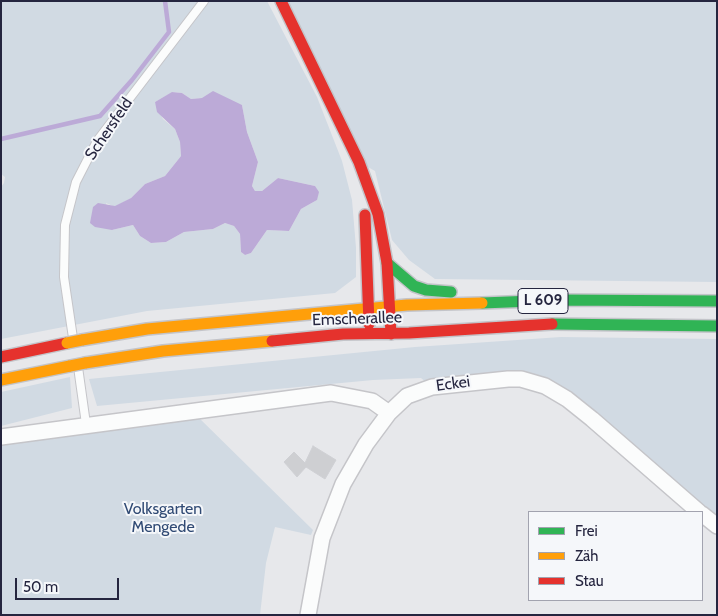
<!DOCTYPE html>
<html>
<head>
<meta charset="utf-8">
<style>
	body { margin:0 }
	#map { position:relative; width:718px; height:616px; overflow:hidden; background:#e7e8eb; font-family:Cabin,sans-serif }
	canvas { display:block }
	.frame { position:absolute; inset:0; border:2px solid #25253f; pointer-events:none }
	.legend { position:absolute; left:528px; top:511px; width:175px; height:90px; box-sizing:border-box; background:#f5f7fa; border:1px solid #a2a3af; margin:0; padding:6px 9px; list-style:none; font-size:15px; color:#25253f }
	.legend li { display:flex; align-items:center; gap:10px; height:25px }
	.legend b { width:25px; border:1px solid #a2a3af }
	.scale { position:absolute; left:15px; top:578px; width:104px; height:22px; box-sizing:border-box; border:2px solid #25253f; border-top:0; padding-left:6px; font-size:15px; line-height:18px; white-space:nowrap; color:#25253f; -webkit-text-stroke:4px #f5f7fa; paint-order:stroke }
</style>
</head>
<body>
<div id="map">
<canvas width="718" height="616"></canvas>
<div class="frame"></div>
<ul class="legend">
<li><b style="height:6px;background:#30b455"></b>Frei</li>
<li><b style="height:6px;background:#ff9f0a"></b>Zäh</li>
<li><b style="height:6px;background:#e5322d"></b>Stau</li>
</ul>
<div class="scale">50 m</div>
</div>
<script>
const context = document.querySelector('canvas').getContext('2d');
context.lineJoin = 'round';
function paint(path, color) { context.fillStyle = color; context.fill(path, 'evenodd'); }
const toPath = rows => new Path2D(rows.map(r => 'M' + r).join(''));
function trace(path, color, width, dash) { context.strokeStyle = color; context.lineWidth = width; context.lineCap = dash ? 'butt' : 'round'; context.setLineDash(dash || []); context.stroke(path); }
function drawText(font, color, halo, rows, align = 'center') {
  context.font = font + ' Cabin,sans-serif'; context.lineWidth = 4; context.setLineDash([]); context.textBaseline = 'middle'; context.strokeStyle = halo; context.fillStyle = color; for (const [text, x, y, turn = 0] of rows) {
    context.save(); context.translate(x, y); context.rotate((+turn || 0) * Math.PI / 180); context.textAlign = isNaN(turn) ? turn : align; if (halo) context.strokeText(text, 0, 0); context.fillText(text, 0, 0); context.restore();
  }
}
paint(toPath([
	[1,1,267,1,317,97,342,161,352,200,356,248,356,277,335,293,147,311,1,339,1,187,4,183,5,177,1,174],
	[173,92,182,93,191,99,202,98,242,105,247,132,258,162,252,186,255,191,262,191,278,178,315,186,317,200,301,209,289,231,267,230,251,253,245,255,241,252,240,234,234,226,225,223,213,229,184,232,166,242,151,243,140,236,133,225,112,230,106,203,115,207,131,198,145,184,165,176,181,156,180,142,175,129,163,119,155,102],
	[281,1,717,1,717,282,435,279,409,260,392,240,375,171,359,162],
	[561,337,717,339,717,526,545,386,432,387,421,378,373,380,97,406,89,379,415,347],
	[70,377,72,408,1,426,1,392],
	[196,415,313,530,311,535,275,527,266,563,260,615,1,615,1,445]
]), '#d1dae3');
paint(toPath([
	[213,91,242,105,247,132,258,162,252,186,255,191,262,191,278,178,315,186,319,192,317,200,301,209,289,231,267,230,251,253,245,255,241,252,240,234,234,226,225,223,213,229,184,232,166,242,151,243,140,236,133,225,112,230,95,227,90,223,93,207,98,203,115,206,131,198,145,184,165,176,181,156,180,142,175,129,157,112,155,102,172,92,182,93,191,99,202,98]
]), '#bcaad7');
trace(toPath([
	[1,139,100,116,132,80,169,32,165,1]
]), '#bcaad7', 4.5);
const building = toPath([
	[313,446,336,460,325,479,306,467,297,477,284,462,294,452,305,463,313,446]
]);
paint(building, '#cecfd2');
trace(building, '#cfd0d4', 1);
const lane = toPath([
	[73,338,64,277,65,225,76,182,97,141,204,1],
	[78,367,86,424]
]);
const street = toPath([
	[1,437,331,393,372,401,389,413],
	[702,514,717,526],
	[308,615,322,538,343,484,366,444,389,413,407,396,432,387,508,379,521,379,545,386,567,399,592,419,699,512]
]);
const fast = toPath([
	[387,263,414,286,426,290,451,292],
	[482,303,559,300,717,301],
	[552,324,717,326]
]);
const slow = toPath([
	[82,340,147,329,407,305,482,303],
	[85,363,163,351,272,341],
	[1,380,70,366]
]);
const jam = toPath([
	[281,1,359,162,378,214,387,263,391,334],
	[365,215,369,324],
	[272,341,343,334,409,333,552,324],
	[1,357,67,343]
]);
trace(lane, '#c5c5c9', 10);
trace(street, '#c5c5c9', 18);
trace(fast, '#c3c4c9', 14);
trace(slow, '#c3c4c9', 14);
trace(jam, '#c3c4c9', 14);
trace(lane, '#fbfcfc', 8);
trace(street, '#fbfcfc', 15);
trace(fast, '#30b455', 11);
trace(slow, '#ff9f0a', 11);
trace(jam, '#e5322d', 11);
const slowBridge = toPath([
	[67,343,82,340],
	[70,366,85,363]
]);
trace(slowBridge, '#c2c3ca', 14, []);
trace(slowBridge, '#ff9f0a', 11);
for (const [x, y, w] of [
	[543,301,50]
]) { const box = new Path2D(); box.roundRect(x - w / 2, y - 12.5, w, 25, 4); context.fillStyle = '#f5f7fa'; context.fill(box); trace(box, '#25253f', 1); }
drawText('bold 15px', '#25253f', null, [
	["L 609",543,301]
]);
drawText('16px', '#25253f', '#f5f7fa', [
	["Schersfeld",109,129,-56],
	["Emscherallee",357,319,-2],
	["Eckei",453,384,-8]
]);
drawText('16px', '#304a74', '#f5f7fa', [
	["Volksgarten",163,509],
	["Mengede",163,527]
]);
</script>
</body>
</html>
